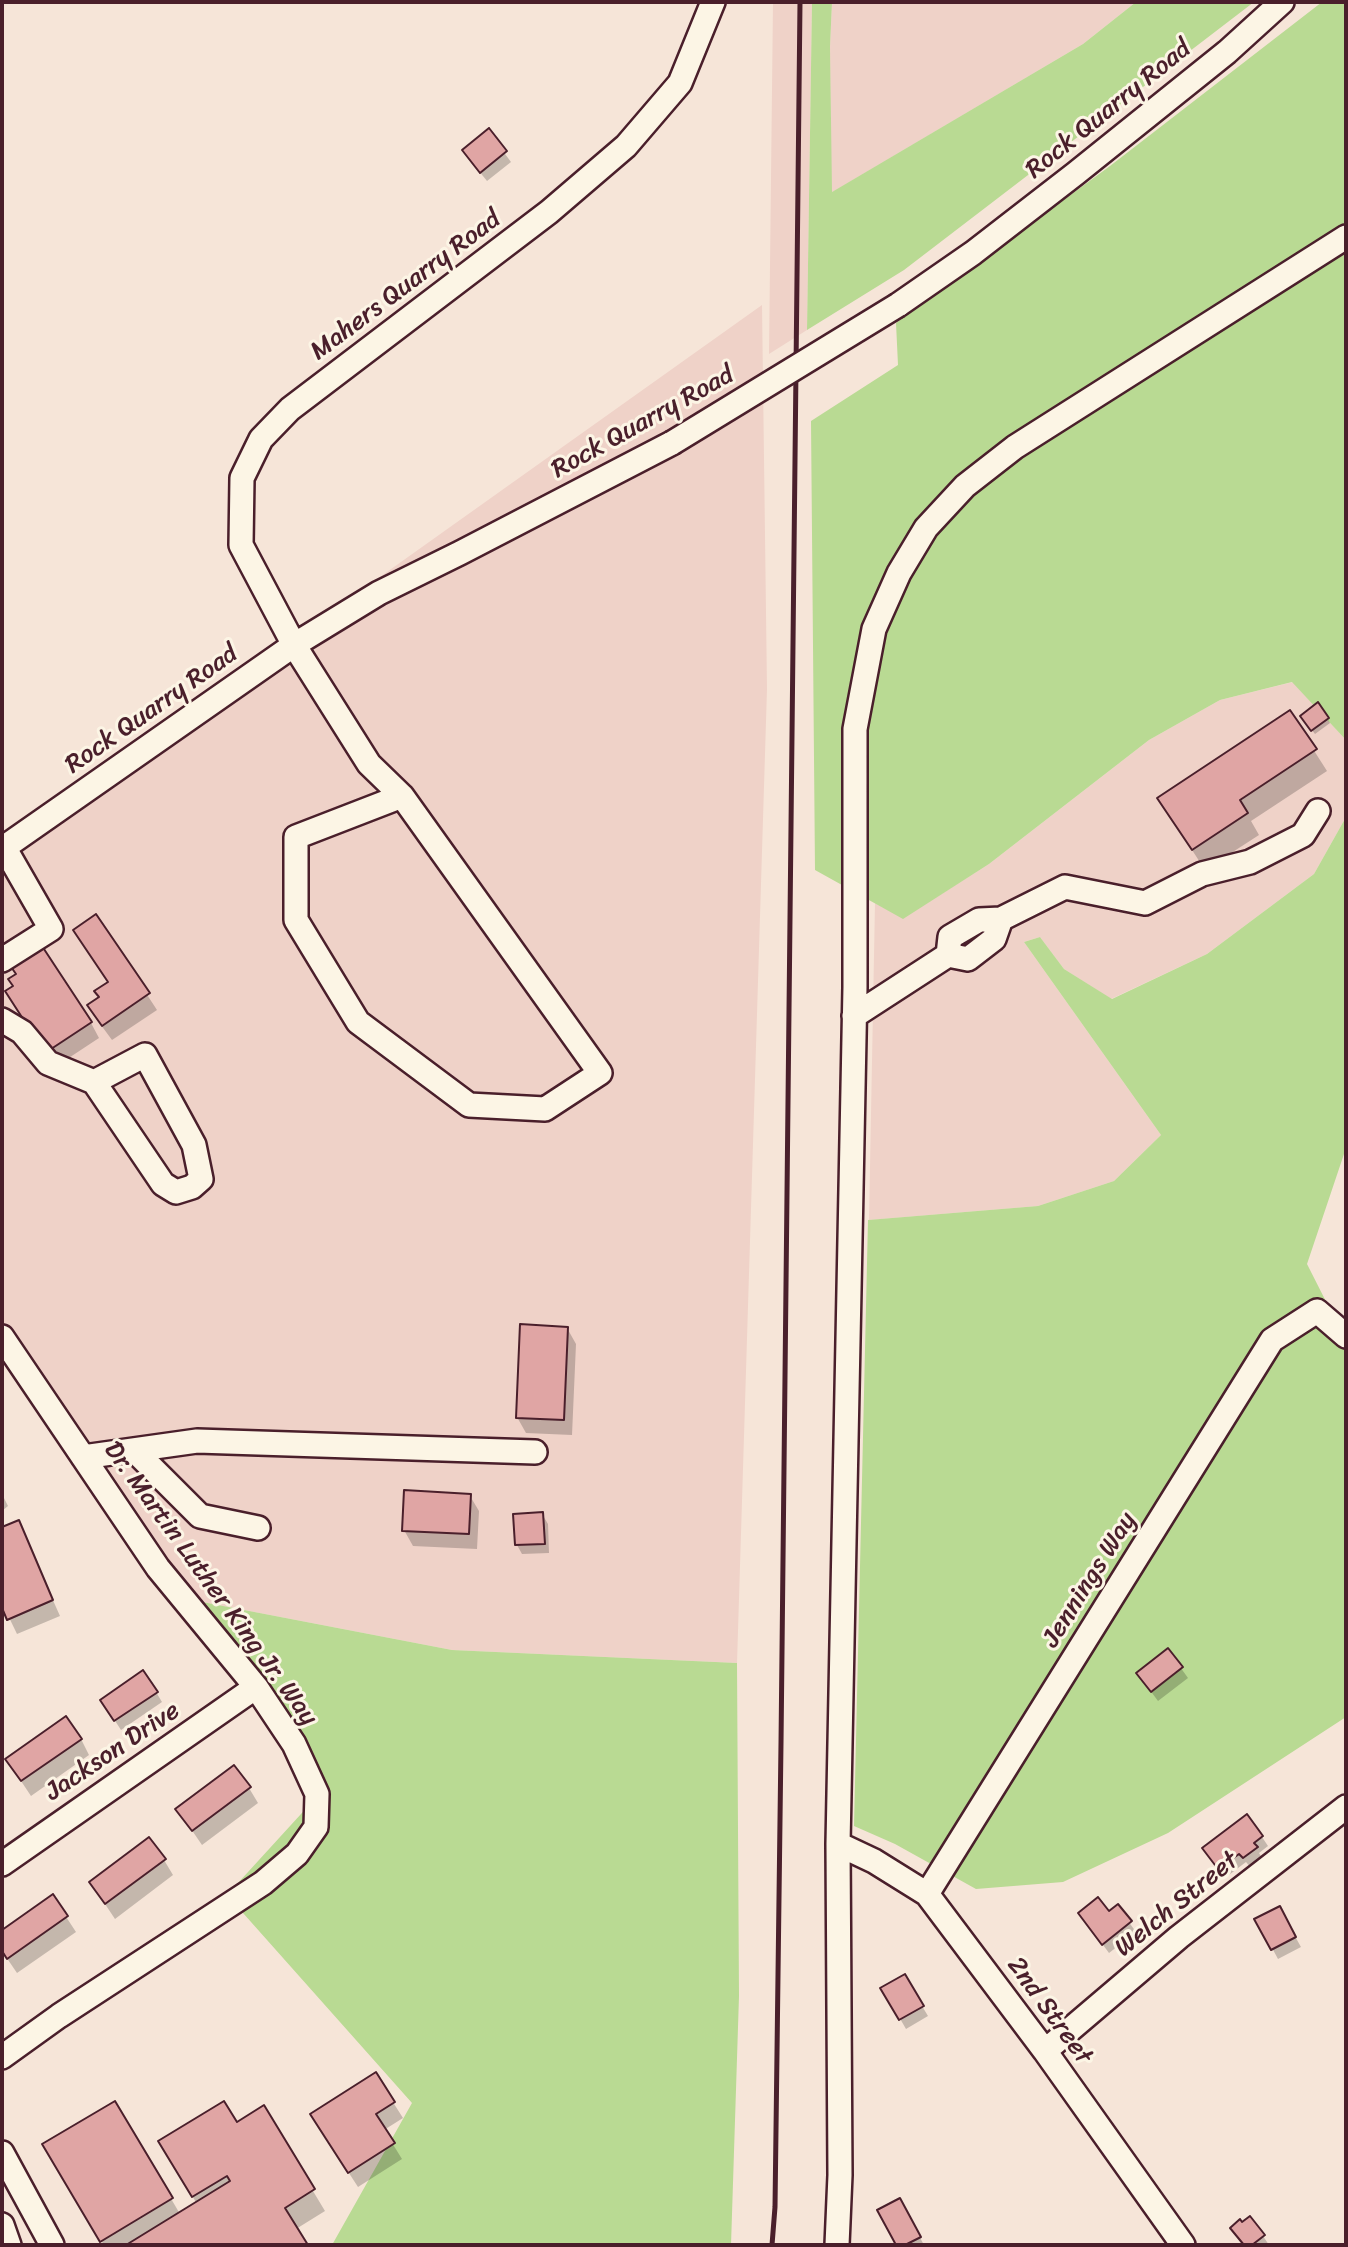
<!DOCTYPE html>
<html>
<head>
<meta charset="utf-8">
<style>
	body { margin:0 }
	#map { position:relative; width:1348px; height:2247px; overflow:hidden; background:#f6e5d8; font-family:Sriracha,sans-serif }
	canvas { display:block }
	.frame { position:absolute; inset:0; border:4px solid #4a1f2b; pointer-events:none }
</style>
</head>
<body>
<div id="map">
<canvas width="1348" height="2247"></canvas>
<div class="frame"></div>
</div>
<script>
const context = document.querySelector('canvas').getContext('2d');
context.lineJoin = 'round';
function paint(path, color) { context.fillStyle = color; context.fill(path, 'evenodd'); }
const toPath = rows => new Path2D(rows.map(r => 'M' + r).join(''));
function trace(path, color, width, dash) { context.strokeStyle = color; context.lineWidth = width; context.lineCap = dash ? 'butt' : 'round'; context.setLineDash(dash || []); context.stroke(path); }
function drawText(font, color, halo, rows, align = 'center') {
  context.font = font + ' Sriracha,sans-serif'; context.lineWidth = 6; context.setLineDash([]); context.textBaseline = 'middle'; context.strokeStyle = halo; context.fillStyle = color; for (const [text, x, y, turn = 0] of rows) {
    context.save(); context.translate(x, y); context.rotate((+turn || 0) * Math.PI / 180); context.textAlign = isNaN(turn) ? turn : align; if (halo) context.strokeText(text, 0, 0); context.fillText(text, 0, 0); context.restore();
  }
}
paint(toPath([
	[773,2,812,2,807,330,769,354],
	[832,2,1136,2,1083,44,831,193,830,47],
	[762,305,767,689,737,1663,452,1650,192,1600,2,1321,2,846],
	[1293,682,1346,740,1346,817,1314,874,1207,954,1111,999,1064,969,1040,937,1024,942,1161,1135,1114,1181,1038,1206,869,1220,875,903,903,918,989,864,1149,740,1220,700]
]), '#efd2c8');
paint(toPath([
	[812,2,832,2,830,47,832,192,1083,44,1136,2,1254,2,904,270,807,330],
	[1322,2,1346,2,1346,740,1292,682,1220,700,1149,740,989,864,903,919,815,870,811,421,898,365,896,323,1110,166],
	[1346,817,1346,1148,1307,1264,1346,1341,1346,1717,1168,1833,1063,1882,976,1889,895,1844,854,1826,868,1220,1038,1206,1114,1181,1161,1135,1024,942,1040,937,1064,969,1112,999,1207,954,1314,874],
	[192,1600,452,1650,737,1663,739,1996,731,2245,332,2245,412,2103,227,1895,322,1791]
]), '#b9da93');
paint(toPath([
	[488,131,511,162,487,181,470,160],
	[1290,713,1327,771,1251,821,1259,835,1205,870,1172,819],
	[1327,718,1330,723,1315,734,1304,720],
	[96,917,157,1010,112,1040,98,1021,101,998,109,983],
	[16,1007,91,1023,99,1038,55,1067],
	[567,1328,576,1344,572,1435,526,1433,517,1417],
	[2,1494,8,1506,2,1511],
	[470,1496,479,1511,477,1549,413,1546,404,1530],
	[542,1514,548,1524,549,1553,522,1554,517,1545],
	[18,1522,60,1616,17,1634,2,1603,2,1529],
	[1168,1650,1188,1678,1158,1701,1138,1674],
	[156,1692,162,1702,121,1730,108,1710],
	[81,1739,89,1755,31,1796,7,1760],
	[249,1788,258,1803,202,1845,178,1810],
	[1262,1837,1268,1846,1259,1853,1262,1858,1250,1867,1246,1862,1225,1878,1210,1858],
	[164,1860,173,1875,115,1919,91,1883],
	[53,1897,76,1932,17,1973,2,1951,2,1932],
	[1118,1907,1136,1932,1109,1953,1080,1914,1109,1913],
	[1279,1908,1301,1947,1278,1959,1257,1920],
	[904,1976,928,2016,906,2029,883,1989],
	[375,2074,403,2118,384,2130,402,2159,358,2187,321,2130],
	[115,2103,180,2214,197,2204,172,2162,263,2108,325,2211,296,2229,306,2245,104,2245,44,2145],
	[880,2210,905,2210,924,2245,898,2245],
	[1232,2228,1263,2236,1269,2245,1244,2245]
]), '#0003');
const building = toPath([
	[489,128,507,151,480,173,462,150,489,128],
	[1318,702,1329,718,1311,731,1300,716,1318,702],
	[1290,710,1317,749,1240,800,1248,813,1192,850,1157,798,1290,710],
	[96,914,150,993,102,1026,87,1005,99,997,94,991,108,982,73,930,96,914],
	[40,943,92,1022,45,1053,5,991,13,986,8,979,16,974,9,964,40,943],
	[520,1324,568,1327,564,1420,516,1418,520,1324],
	[404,1490,471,1494,469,1534,402,1531,404,1490],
	[543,1512,545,1544,515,1545,513,1514,543,1512],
	[19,1520,53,1600,7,1620,2,1608,2,1527,19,1520],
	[1168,1648,1183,1667,1151,1692,1136,1673,1168,1648],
	[143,1670,158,1692,114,1721,100,1700,143,1670],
	[66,1716,82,1739,21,1781,5,1759,66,1716],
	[234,1765,251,1787,192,1831,175,1809,234,1765],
	[1247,1814,1263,1836,1254,1843,1258,1847,1243,1858,1239,1854,1218,1869,1202,1848,1247,1814],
	[149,1837,166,1859,105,1904,89,1882,149,1837],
	[53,1894,68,1916,7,1959,2,1951,2,1930,53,1894],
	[1098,1897,1109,1911,1118,1904,1132,1921,1102,1945,1078,1913,1098,1897],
	[1280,1906,1296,1937,1271,1950,1254,1919,1280,1906],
	[905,1974,924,2006,899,2020,880,1988,905,1974],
	[376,2072,395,2102,376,2114,395,2143,348,2173,310,2114,376,2072],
	[115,2101,173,2198,100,2242,42,2144,115,2101],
	[224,2101,237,2122,264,2105,315,2189,285,2208,308,2245,126,2245,230,2181,227,2176,192,2197,158,2141,224,2101],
	[900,2198,921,2237,905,2245,896,2245,877,2210,900,2198],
	[1250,2216,1265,2235,1252,2245,1244,2245,1230,2228,1240,2219,1242,2222,1250,2216]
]);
paint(building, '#e0a5a4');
trace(building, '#4a1f2b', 2);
const minor = toPath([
	[898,305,973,253,1075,174,1227,52,1282,2],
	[402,796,296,837,296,920,358,1022,469,1105,545,1109,600,1073,402,796,369,764,294,645,241,545,242,478,261,439,290,409,549,212,626,146,680,83,713,2],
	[2,849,294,645,379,593,460,553,672,443],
	[1001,919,1065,887,1145,903,1202,874,1250,862,1303,835,1318,811],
	[2,960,51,929,4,847],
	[854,1016,948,955,968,959,994,939,1001,919,979,920,950,937,948,955],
	[2,1020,22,1032,48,1063,94,1082,163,1184,176,1192,192,1187,201,1179,194,1145,145,1055,94,1082],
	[2,1337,158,1568,256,1687,294,1744,317,1794,316,1827,297,1854,263,1883,59,2016,2,2057],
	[134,1450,200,1516,258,1528],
	[83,1457,197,1441,535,1452],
	[838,1844,874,1861,927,1894,1045,2051,1183,2245],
	[2,1864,256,1687],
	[927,1894,1272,1340,1317,1311,1346,1336],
	[1045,2051,1179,1937,1346,1807],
	[2,2153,52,2245],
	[2,2225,9,2245],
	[837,2245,840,2175,838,1844,855,987,855,729,874,629,899,573,926,528,965,486,1015,447,1346,237]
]);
trace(minor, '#4a1f2b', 28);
trace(minor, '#fcf5e5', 23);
trace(toPath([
	[772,2245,775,2207,781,1743,800,2]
]), '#4a1f2b', 5);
const minorBridge = toPath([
	[672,443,898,305]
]);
trace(minorBridge, '#4a1f2b', 28, []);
trace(minorBridge, '#fcf5e5', 23);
drawText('26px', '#4a1f2b', '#fcf5e5', [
	["Rock Quarry Road",1109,110,-39],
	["Mahers Quarry Road",406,286,-37],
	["Rock Quarry Road",643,423,-29],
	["Rock Quarry Road",152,710,-35],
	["Jennings Way",1090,1580,-58],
	["Dr. Martin Luther King Jr. Way",210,1584,54],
	["Jackson Drive",113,1752,-34],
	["Welch Street",1177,1905,-39],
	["2nd Street",1049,2011,54]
]);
</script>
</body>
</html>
